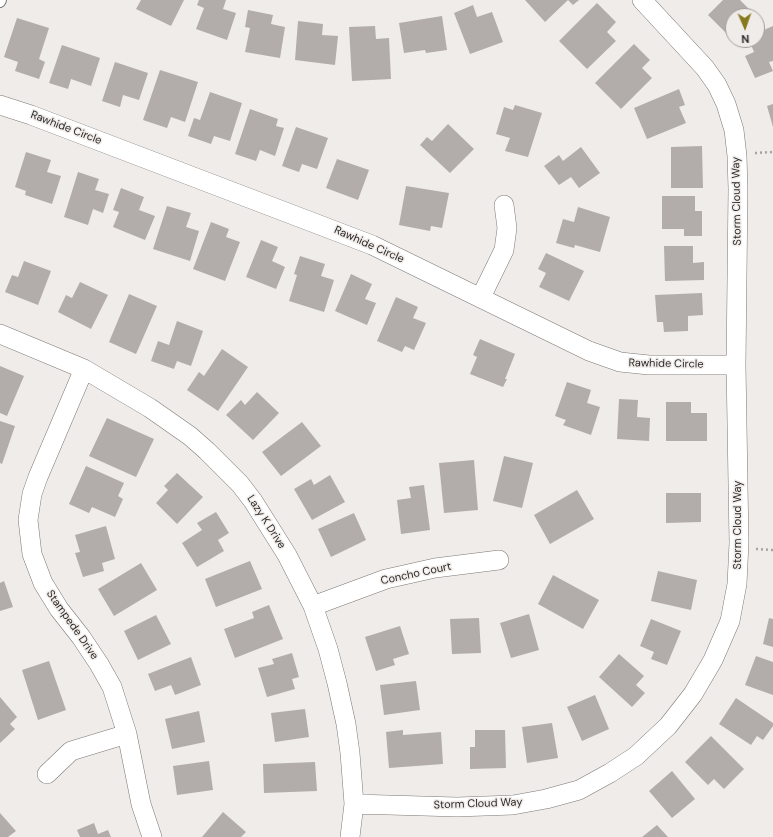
<!DOCTYPE html>
<html>
<head>
<meta charset="utf-8">
<style>
	body { margin:0 }
	#map { position:relative; width:773px; height:837px; overflow:hidden; background:#f0ece9; font-family:"DM Sans",sans-serif }
	canvas { display:block }
	.north { position:absolute; left:725px; top:8px; width:40px; height:40px; box-sizing:border-box; background:#f0ece9; border:1px solid #a19e9b; border-radius:50%; rotate:178deg; font-size:11px; font-weight:700; line-height:16px; text-align:center; color:#2a2827 }
	.north::after { content:''; display:block; margin:auto; width:14px; height:18px; background:#87791e; clip-path:polygon(50% 0,100% 100%,50% 72%,0 100%) }
</style>
</head>
<body>
<div id="map">
<canvas width="773" height="837"></canvas>
<div class="north">N</div>
</div>
<script>
const context = document.querySelector('canvas').getContext('2d');
context.lineJoin = 'round';
function paint(path, color) { context.fillStyle = color; context.fill(path, 'evenodd'); }
const toPath = rows => new Path2D(rows.map(r => 'M' + r).join(''));
function trace(path, color, width, dash) { context.strokeStyle = color; context.lineWidth = width; context.lineCap = dash ? 'butt' : 'round'; context.setLineDash(dash || []); context.stroke(path); }
function drawText(font, color, halo, rows, align = 'center') {
  context.font = font + ' "DM Sans",sans-serif'; context.lineWidth = 3; context.setLineDash([]); context.textBaseline = 'middle'; context.strokeStyle = halo; context.fillStyle = color; for (const [text, x, y, turn = 0] of rows) {
    context.save(); context.translate(x, y); context.rotate((+turn || 0) * Math.PI / 180); context.textAlign = isNaN(turn) ? turn : align; if (halo) context.strokeText(text, 0, 0); context.fillText(text, 0, 0); context.restore();
  }
}
paint(toPath([
	[141,0,184,0,171,26,136,9],
	[199,0,226,0,223,9,236,13,227,40,196,29,204,8,197,5],
	[525,0,579,0,573,5,568,0,545,22],
	[723,0,740,0,753,13,750,16,733,16,733,33,730,37,708,15],
	[597,3,616,22,607,32,616,41,587,69,559,41],
	[473,5,477,17,492,12,503,42,470,54,454,13],
	[248,10,273,15,271,24,285,27,280,58,245,52,250,28,245,27],
	[442,16,447,50,426,53,425,50,404,53,399,23],
	[17,18,49,28,39,59,45,62,39,79,15,71,18,62,4,57],
	[298,21,323,24,322,35,338,36,335,65,295,60],
	[375,26,376,39,389,38,391,79,352,81,349,27],
	[773,26,773,61,769,62,773,71,755,78,745,56,754,52,749,40,757,40,757,33],
	[634,44,650,60,642,68,652,78,621,109,595,83],
	[62,45,100,58,91,86,71,79,68,89,49,83],
	[115,62,148,73,139,100,123,95,120,107,102,101],
	[160,70,198,82,185,122,171,117,167,128,143,120],
	[679,89,685,105,679,107,686,123,647,139,634,108],
	[210,92,242,103,230,141,214,136,211,144,188,136,194,118,200,120],
	[773,104,773,127,767,106],
	[515,105,542,113,528,157,505,151,510,138,496,134,504,107,513,110],
	[250,109,278,119,276,126,284,128,275,156,260,150,256,161,235,154],
	[448,124,474,149,450,173,420,145,427,137,432,141],
	[296,127,328,138,317,169,302,164,299,172,282,166],
	[702,146,703,188,671,188,671,147],
	[581,147,600,173,579,188,571,177,559,185,544,166,559,155,563,161],
	[26,152,51,160,47,172,61,176,52,204,25,195,26,191,15,187],
	[337,159,369,170,358,200,326,188],
	[78,172,99,179,95,190,109,194,103,213,93,209,88,225,64,217],
	[406,186,449,193,442,228,431,226,430,231,399,225],
	[121,188,144,197,139,210,155,216,145,240,113,227,119,212,113,210],
	[662,196,695,196,695,211,702,211,702,236,684,236,684,229,662,229],
	[167,206,191,213,186,227,199,231,190,261,153,249],
	[578,207,610,217,600,252,575,245,574,248,556,243,563,219,574,222],
	[211,222,229,229,226,237,240,242,225,281,193,269],
	[261,240,278,247,272,261,285,267,276,289,246,277],
	[664,246,693,246,693,263,704,262,704,280,665,281],
	[546,253,584,271,569,301,539,287,546,273,538,269],
	[300,256,325,264,321,276,334,280,324,312,289,301,297,275,294,274],
	[24,261,51,271,38,305,5,292,12,275,18,277],
	[351,274,372,284,365,299,376,303,367,325,335,311],
	[80,282,108,295,91,329,58,312,66,295,72,298],
	[702,293,703,315,688,316,688,331,664,332,663,322,657,322,655,295],
	[129,294,157,306,136,354,109,342],
	[396,297,418,307,413,318,426,323,414,350,405,346,402,352,377,341],
	[177,321,203,331,191,366,177,361,174,369,151,361,158,341,169,345],
	[480,339,515,354,505,379,507,379,503,387,470,374,477,357,473,355],
	[222,349,248,367,218,411,187,390,199,372,204,376],
	[0,366,24,376,7,416,0,413],
	[567,382,591,390,587,403,600,407,591,435,563,425,566,420,555,416],
	[257,392,279,413,253,440,226,415,241,400,245,405],
	[619,399,638,400,637,417,650,418,649,441,617,439],
	[666,402,691,402,691,413,707,413,707,441,666,441],
	[107,418,154,439,136,477,89,456],
	[0,421,15,426,2,464,0,463],
	[302,422,321,446,281,476,262,452],
	[504,456,533,463,522,508,493,501],
	[474,460,478,510,444,513,439,463],
	[86,466,124,483,118,496,123,499,115,517,92,507,89,513,69,504],
	[177,473,203,497,177,524,156,503,168,490,164,486],
	[330,475,345,502,312,520,294,489,311,479,314,485],
	[424,485,430,530,401,534,397,500,411,498,409,487],
	[577,490,594,519,550,544,534,515],
	[666,493,701,493,701,522,666,523],
	[216,512,229,533,218,540,224,551,197,567,182,543,202,530,197,523],
	[354,513,366,540,331,557,318,529],
	[106,526,115,559,102,563,104,571,83,577,75,553,80,552,75,535],
	[250,561,262,589,216,607,205,579],
	[141,563,157,590,114,616,98,589],
	[658,571,697,580,691,610,651,601],
	[553,575,599,600,583,629,538,604],
	[4,581,13,607,0,611,0,583],
	[269,605,283,639,235,658,224,629,254,618,252,612],
	[529,614,539,650,511,658,500,623],
	[156,615,171,644,138,660,124,631],
	[479,618,481,653,452,654,450,619],
	[769,618,773,619,773,647,763,644],
	[651,619,681,631,667,665,651,659,654,652,640,646],
	[400,626,409,654,393,659,395,665,376,671,365,637],
	[292,653,299,677,292,679,295,689,267,697,258,668,274,664,272,659],
	[619,654,644,676,636,685,645,693,632,707,599,677],
	[756,656,773,662,773,695,745,685],
	[191,657,201,685,175,695,171,685,155,691,148,674],
	[49,661,66,710,38,720,22,670],
	[416,681,420,710,384,715,380,685],
	[595,695,609,729,582,741,567,707],
	[0,697,17,717,10,724,15,729,0,743],
	[736,698,773,723,773,726,763,740,757,736,751,745,719,724],
	[305,709,309,737,275,742,271,713],
	[199,711,205,742,172,749,165,719],
	[552,723,558,758,527,763,522,727],
	[403,730,403,735,441,732,443,764,389,768,386,732],
	[475,730,505,730,506,768,470,769,470,747,475,747],
	[711,736,744,769,724,789,714,779,708,785,685,762],
	[209,761,213,790,177,795,173,766],
	[315,762,317,791,264,793,263,764],
	[672,771,695,799,672,818,649,791],
	[223,812,246,832,241,837,202,837],
	[0,813,16,831,8,837,0,837],
	[94,823,98,834,108,830,111,837,80,837,77,830],
	[657,825,668,837,642,837]
]), '#b2adab');
const service = toPath([
	[0,2,1,0]
]);
const minor = toPath([
	[0,105,31,115,372,245,589,351,620,362,649,365,736,365],
	[481,297,504,250,507,228,504,205],
	[0,334,84,369,150,408,190,436,207,451,240,484,253,501,287,555,313,606,328,649,337,683,346,724,350,753,354,804,350,837],
	[84,369,38,477,32,494,28,520,32,554,43,583,59,609,81,637,99,664,112,687,127,734,141,804,152,837],
	[313,606,386,579,435,568,499,560],
	[47,774,71,751,127,734],
	[354,804,457,807,513,805,546,799,579,790,610,773,636,756,668,726,693,694,713,660,730,621,737,584,739,543,736,365,738,189,737,156,734,130,726,104,717,85,705,68,642,0]
]);
trace(service, '#7c7875', 12);
trace(minor, '#7c7875', 20);
trace(toPath([
	[755,153,773,152],
	[756,549,773,550]
]), '#a7a3a1', 2.5, [2, 3]);
trace(service, '#fff', 10);
trace(minor, '#fff', 19);
drawText('11px', '#2a2827', '#f0ece9', [
	["Rawhide Circle",66,128,21],
	["Storm Cloud Way",737,201,-91],
	["Rawhide Circle",369,245,24],
	["Rawhide Circle",666,364,1],
	["Lazy K Drive",266,522,57],
	["Storm Cloud Way",738,525,-90],
	["Concho Court",416,574,-12],
	["Stampede Drive",72,625,55],
	["Storm Cloud Way",478,804,-2]
]);
</script>
</body>
</html>
